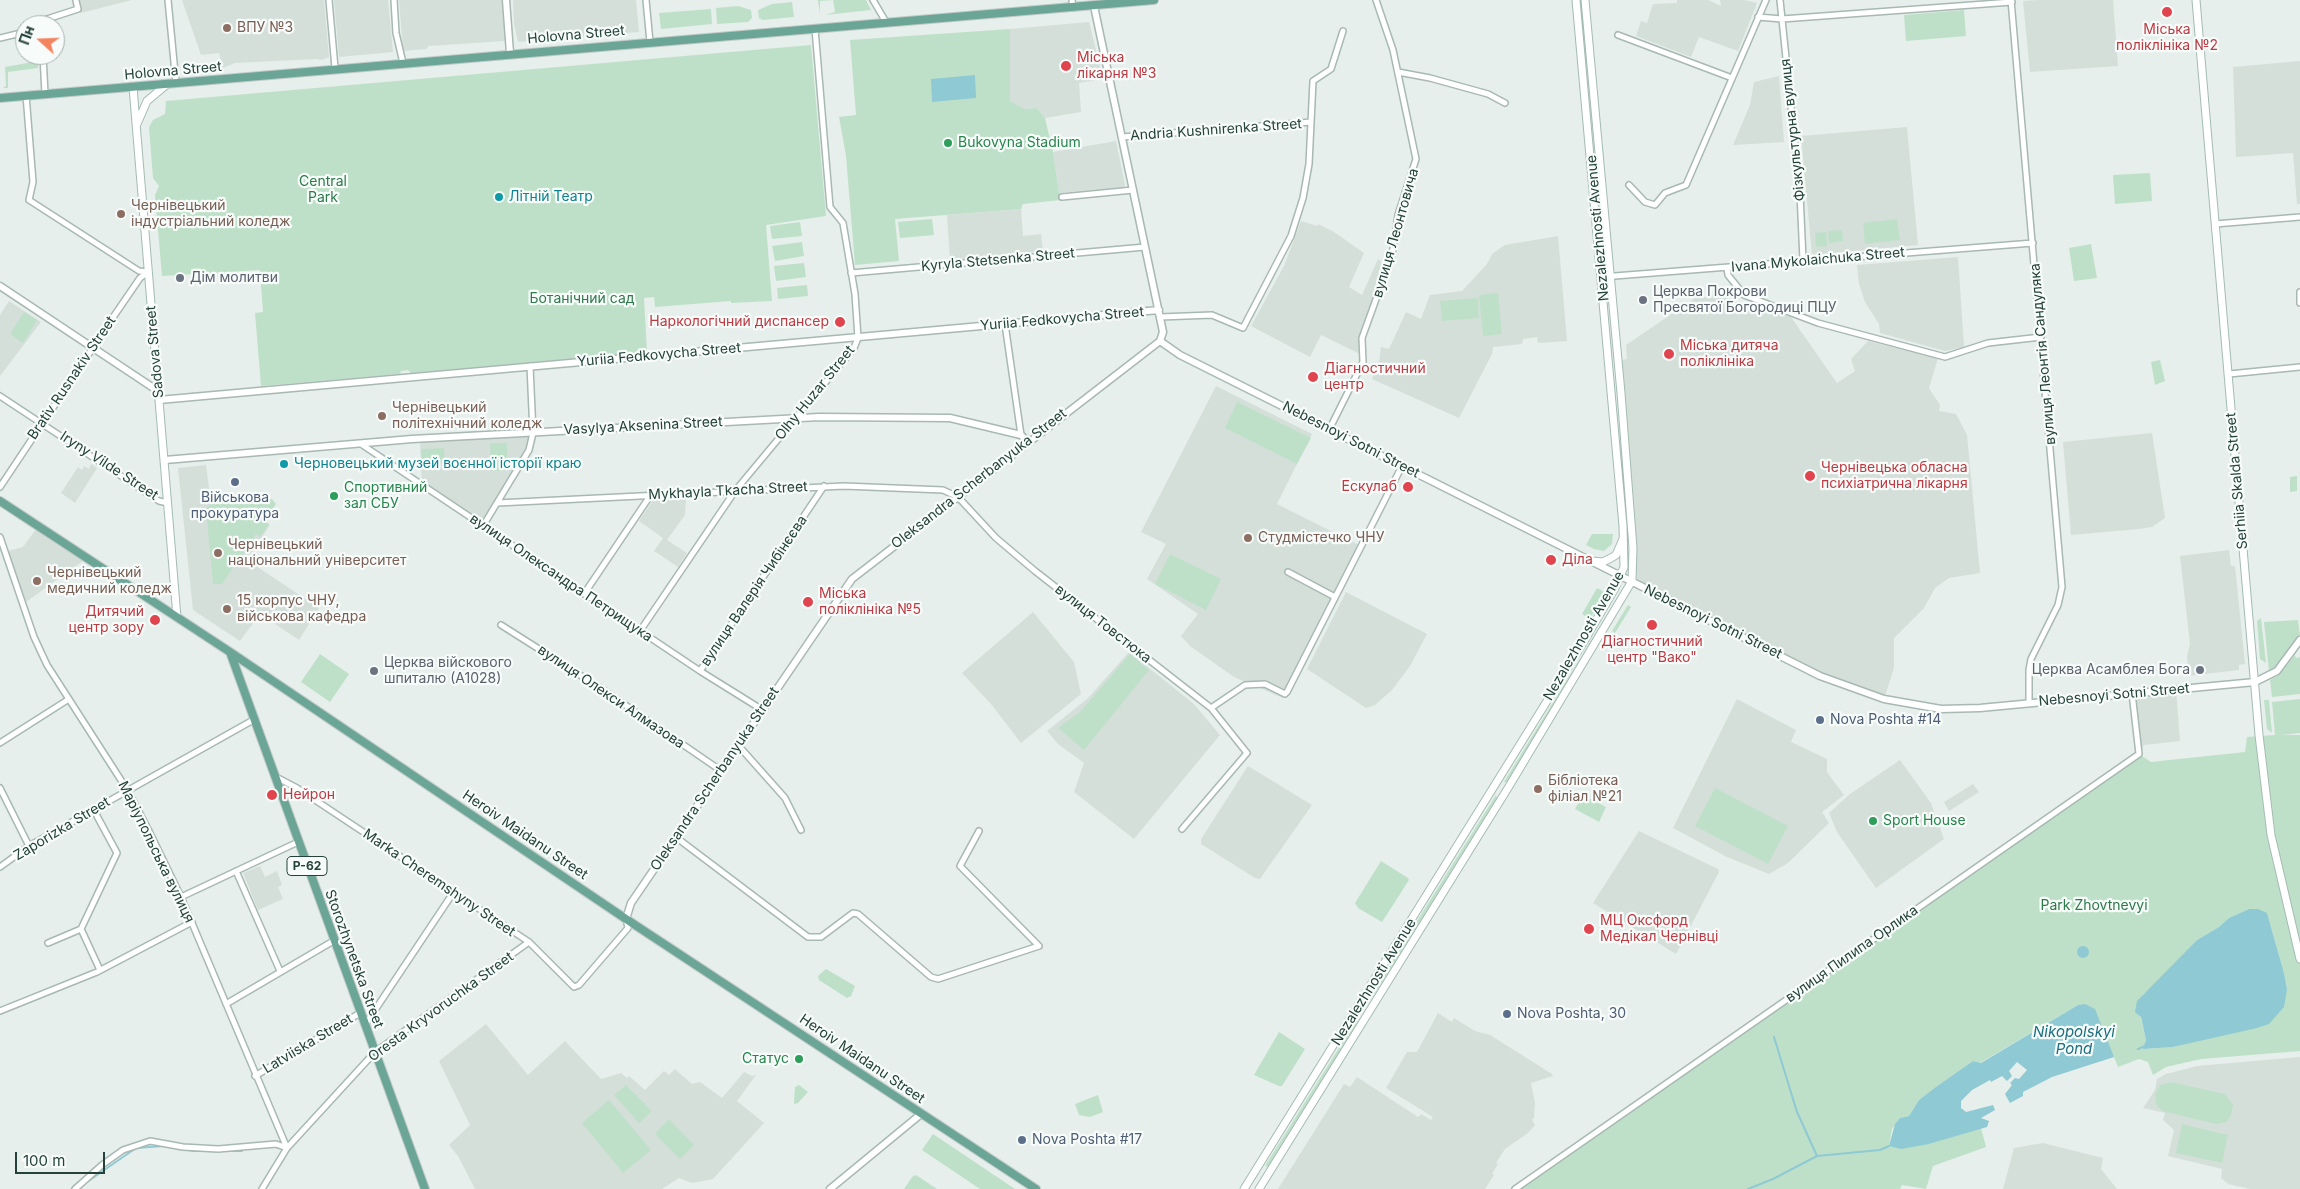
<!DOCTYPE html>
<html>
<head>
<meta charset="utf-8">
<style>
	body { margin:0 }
	#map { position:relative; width:2300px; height:1189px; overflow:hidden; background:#e6efeb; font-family:Inter,sans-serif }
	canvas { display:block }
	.north { position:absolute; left:15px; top:15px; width:50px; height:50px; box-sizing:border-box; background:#f7fbf9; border:1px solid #a3b1ad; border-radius:50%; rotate:290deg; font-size:14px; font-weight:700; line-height:20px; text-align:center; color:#24423a }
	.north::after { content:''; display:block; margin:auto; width:18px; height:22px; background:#f4845f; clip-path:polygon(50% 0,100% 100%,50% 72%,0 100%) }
	.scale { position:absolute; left:15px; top:1152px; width:90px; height:22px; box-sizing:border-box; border:2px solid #24423a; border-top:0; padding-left:6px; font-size:15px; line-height:18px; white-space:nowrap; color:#24423a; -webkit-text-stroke:4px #f7fbf9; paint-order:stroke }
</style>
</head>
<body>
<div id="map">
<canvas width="2300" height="1189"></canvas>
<div class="north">Пн</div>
<div class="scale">100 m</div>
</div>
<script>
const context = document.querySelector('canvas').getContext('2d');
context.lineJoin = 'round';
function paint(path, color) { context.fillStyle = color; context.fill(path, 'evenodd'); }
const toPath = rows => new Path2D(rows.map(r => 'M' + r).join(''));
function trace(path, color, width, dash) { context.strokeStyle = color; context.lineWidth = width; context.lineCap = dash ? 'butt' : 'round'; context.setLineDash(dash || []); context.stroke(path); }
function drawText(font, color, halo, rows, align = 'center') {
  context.font = font + ' Inter,sans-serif'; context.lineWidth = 4.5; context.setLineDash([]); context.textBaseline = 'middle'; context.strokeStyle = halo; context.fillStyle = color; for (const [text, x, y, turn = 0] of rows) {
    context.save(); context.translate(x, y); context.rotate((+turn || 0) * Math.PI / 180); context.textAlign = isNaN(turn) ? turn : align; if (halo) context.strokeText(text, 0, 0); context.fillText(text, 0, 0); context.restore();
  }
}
paint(toPath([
	[79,0,132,0,81,13],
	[182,0,324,0,329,57,322,60,316,59,235,63,223,68,219,53,201,55],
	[334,0,388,0,393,52,339,57],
	[399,0,502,0,505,41,428,46,427,49,403,51],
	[513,0,636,0,639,32,518,42,514,23],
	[1677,0,1708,0,1721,6,1720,0,1744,0,1757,3,1738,51,1699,37,1691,57,1636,36,1641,21,1647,23,1653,4,1677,3],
	[2038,0,2113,0,2118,66,2030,72,2023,1],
	[1089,22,1103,79,1079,83,1081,112,1045,118,1037,108,1025,109,1010,101,1010,29],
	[2300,61,2300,204,2297,204,2293,153,2236,157,2233,67],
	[1779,76,1784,142,1733,145,1750,105,1754,82],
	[1907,127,1918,245,1812,255,1801,136],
	[1116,141,1125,185,1124,187,1059,193,1053,152],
	[1021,209,1023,236,1041,234,1043,251,950,260,947,215],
	[1301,221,1317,226,1318,224,1334,232,1364,253,1349,287,1362,295,1378,259,1388,267,1362,338,1362,355,1321,335,1310,357,1251,326,1284,266],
	[1558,236,1567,341,1538,343,1537,337,1523,339,1522,344,1493,347,1492,354,1459,418,1372,379,1379,363,1381,347,1389,349,1406,312,1421,319,1430,295,1462,291,1487,264,1492,254,1505,245],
	[1958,257,1964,347,1945,351,1880,333,1879,324,1865,302,1859,284,1857,265],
	[1717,289,1746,309,1755,304,1791,317,1837,383,1855,371,1851,359,1868,341,1938,358,1929,388,1940,405,1939,411,1956,414,1967,435,1980,573,1949,578,1935,588,1924,608,1894,638,1894,668,1884,699,1842,685,1631,582,1633,575,1617,361,1627,359,1626,345,1698,296,1706,297],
	[9,301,41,322,0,376,0,315],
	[1216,386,1312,434,1277,504,1361,546,1283,698,1234,677,1190,646,1181,636,1198,614,1147,579,1166,544,1141,532],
	[533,433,529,450,482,526,422,486,420,439],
	[2152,433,2165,518,2152,527,2139,529,2071,535,2063,442],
	[91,464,97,468,75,503,61,493,78,467,82,470,84,466,89,469],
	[206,465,211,504,264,521,270,525,247,560,319,608,299,640,260,614,240,641,193,610,178,468],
	[686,499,685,515,667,540,687,553,678,567,654,551,663,538,639,521,653,500],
	[36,529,83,561,26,602,8,551,23,547],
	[2229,550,2231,566,2235,566,2245,664,2239,665,2239,670,2188,676,2187,656,2190,644,2180,556],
	[1346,592,1427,634,1410,666,1392,690,1375,705,1366,708,1307,669],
	[1033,612,1074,662,1081,694,1021,743,991,704,962,673],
	[1129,652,1194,704,1220,735,1134,839,1074,792,1084,763,1058,744,1047,731,1088,698],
	[2176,689,2180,741,2144,745,2139,754,2132,693],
	[1737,699,1796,730,1791,742,1827,759,1827,772,1844,795,1822,812,1829,823,1788,863,1769,874,1727,857,1673,828],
	[1900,760,1931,803,1944,839,1876,888,1837,832,1829,813,1850,794],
	[1248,766,1312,805,1260,879,1255,878,1201,844,1201,839],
	[1973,784,1979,792,1949,811,1944,802],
	[1639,831,1718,869,1719,872,1676,954,1593,903],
	[260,866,265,877,277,871,282,885,278,887,283,899,258,910,243,873],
	[1438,1013,1452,1022,1454,1018,1475,1031,1490,1035,1552,1074,1553,1076,1531,1083,1535,1103,1534,1118,1532,1120,1535,1125,1528,1133,1505,1149,1496,1163,1498,1164,1492,1174,1494,1175,1485,1189,1278,1189,1344,1084,1350,1087,1357,1077,1418,1117,1421,1114,1431,1120,1433,1117,1386,1088,1407,1052,1417,1052],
	[486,1024,528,1075,565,1041,601,1079,621,1073,627,1078,629,1076,645,1090,664,1071,669,1075,675,1069,692,1084,700,1082,722,1098,744,1072,752,1076,756,1075,737,1101,764,1123,713,1179,692,1183,679,1178,662,1189,475,1189,458,1156,449,1145,470,1125,439,1061],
	[2300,1057,2300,1189,2250,1189,2228,1184,2221,1178,2222,1169,2168,1156,2174,1130,2163,1120,2165,1113,2143,1108,2155,1090,2157,1079,2166,1074,2197,1066],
	[2043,1143,2103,1158,2101,1169,2117,1189,2003,1189,2014,1148]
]), '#d4dfda');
paint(toPath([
	[818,0,866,0,871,10,825,15,835,12,833,0,820,1,820,14],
	[792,2,794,17,763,20,759,18,758,10,772,4],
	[738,6,751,10,752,18,748,22,717,24,716,8],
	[711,9,712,24,661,29,659,13],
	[1964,10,1966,36,1906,41,1904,15],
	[1010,29,1010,101,1025,109,1037,108,1045,118,1053,152,1060,200,1023,204,1021,209,895,219,899,261,855,265,846,156,839,117,856,115,850,40],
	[811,45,826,216,766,225,772,301,731,303,731,301,655,307,654,297,644,298,647,352,411,373,408,370,401,371,400,374,261,386,255,313,263,312,260,270,162,276,155,195,159,186,153,178,149,127,153,120,165,114,166,101],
	[38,61,38,68,8,72,8,88,3,88,6,86,5,67],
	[2150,173,2152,201,2115,204,2113,175],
	[932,219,934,235,900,238,898,222],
	[1897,219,1900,240,1865,244,1863,223],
	[800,222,802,236,772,239,770,226],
	[1842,230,1843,241,1829,243,1828,231],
	[1826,232,1827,246,1816,247,1815,233],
	[802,242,804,256,775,261,772,246],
	[2091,244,2097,278,2074,281,2069,248],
	[804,263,806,277,776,281,774,266],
	[807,285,808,296,778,299,777,288],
	[1498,293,1502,334,1483,336,1479,295],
	[1478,298,1479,318,1442,321,1440,301],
	[24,312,37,320,23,343,10,334],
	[2160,360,2165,381,2155,385,2151,362],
	[1237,402,1311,438,1297,464,1225,428],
	[490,443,507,443,508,470,491,471],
	[444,448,445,463,422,465,421,449],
	[2297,476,2297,491,2290,492,2290,477],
	[272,499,276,504,265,521,269,524,260,537,256,534,222,584,213,584,206,509,211,504],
	[1592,534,1613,534,1612,544,1604,551,1594,549,1586,545],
	[1170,554,1221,579,1206,610,1155,584],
	[1624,587,1546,720,1507,782,1504,782],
	[1597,588,1606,593,1590,619,1582,614],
	[1628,605,1631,607,1615,633,1612,631],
	[2261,618,2266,663,2260,659,2257,621],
	[2298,620,2300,635,2276,668,2269,672,2264,622],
	[320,654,349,674,330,702,301,682],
	[1130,654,1149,670,1084,750,1058,728,1080,712],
	[2295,655,2296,658,2300,657,2300,694,2272,697,2270,680,2279,675],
	[2300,699,2300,733,2282,735,2300,735,2300,1051,2201,1059,2166,1067,2153,1075,2148,1062,2139,1059,2118,1067,2114,1057,2078,1005,1980,1063,1973,1061,1919,1100,1909,1116,1900,1118,1892,1129,1889,1146,1929,1144,1981,1128,1986,1147,1933,1166,1926,1189,1902,1185,1900,1189,1514,1189,2139,754,2151,762,2245,752,2247,737,2275,735,2272,702],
	[2249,909,2267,913,2284,973,2287,989,2269,1023,2173,1047,2144,1049,2146,1040,2140,1015,2143,994,2151,989,2197,940,2219,927,2229,918],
	[2264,700,2269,700,2272,733,2267,729],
	[1715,788,1788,826,1768,864,1695,826],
	[1496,795,1497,798,1388,974,1367,1005,1367,1001],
	[1583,795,1606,807,1599,822,1575,809],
	[1381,861,1408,878,1409,880,1382,922,1358,908,1355,903],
	[826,969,855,986,851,996,847,998,819,980,818,976],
	[1357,1019,1359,1022,1268,1167,1265,1166],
	[1279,1032,1305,1049,1282,1086,1279,1086,1254,1075],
	[2171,1082,2225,1094,2233,1105,2231,1116,2226,1122,2216,1124,2162,1111,2156,1104,2155,1094,2160,1085],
	[626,1085,652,1111,639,1123,614,1095],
	[799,1085,808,1092,798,1103,794,1104,795,1087],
	[1098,1095,1103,1112,1090,1117,1079,1115,1075,1104],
	[609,1100,651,1150,623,1173,582,1123],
	[669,1119,694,1145,680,1159,655,1134],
	[2182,1124,2228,1135,2222,1163,2176,1153],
	[933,1134,1015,1189,980,1189,922,1150],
	[916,1175,937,1189,904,1189,913,1176]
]), '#bfe0c8');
paint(toPath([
	[975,75,976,98,932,102,931,79],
	[2249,909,2258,909,2267,913,2284,973,2287,989,2284,1007,2269,1024,2257,1028,2173,1047,2143,1049,2146,1040,2141,1017,2135,1012,2137,1001,2197,940,2219,927,2229,918],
	'2077 952a6 6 0 1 1 12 0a6 6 0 1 1-12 0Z',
	[2085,1004,2095,1009,2114,1057,2052,1077,2023,1092,2023,1096,2010,1103,2005,1094,2012,1085,2010,1083,2015,1078,2019,1079,2027,1070,2017,1062,2009,1071,2012,1076,2007,1081,2002,1076,1991,1082,1990,1080,1972,1090,1961,1101,1961,1108,1966,1112,1993,1105,1995,1110,1981,1118,1989,1121,1987,1127,1929,1144,1901,1149,1889,1146,1895,1124,1900,1118,1909,1116,1919,1100,1936,1087,1973,1061,1981,1063,2078,1005]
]), '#8ec9d4');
trace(toPath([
	[1774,1037,1797,1112,1817,1156],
	[2138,1049,2145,1046],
	[170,1147,194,1151,242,1151],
	[84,1184,136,1148,163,1146],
	[1748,1189,1773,1179,1817,1156,1880,1150,1889,1146]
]), '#8ec9d4', 2);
const minor = toPath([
	[168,0,176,83],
	[329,0,335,68],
	[394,0,396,33,403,63],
	[646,0,650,42],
	[873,0,886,22],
	[1072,0,1073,8],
	[1780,0,1800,193,1803,260],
	[2011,0,2062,587,2058,605,2031,659,2029,670,2029,702],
	[1758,17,1782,19,2012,2],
	[41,25,41,21,78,9,76,1],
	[1618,35,1732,78],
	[0,38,25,32],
	[43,55,45,94],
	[1398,72,1430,78,1488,94,1505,103],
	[26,95,33,182,29,200,139,271,148,272],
	[1122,137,1311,122],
	[1629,185,1645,202,1655,205,1665,193,1686,185,1766,0],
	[1062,197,1133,190],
	[2215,224,2300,217],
	[1727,268,1728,275,1744,295,1818,323,1945,357,1988,343,2041,337],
	[851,273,1145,247],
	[1602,277,2033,243],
	[2300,292,2300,303],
	[1160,317,1212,315,1243,328,1291,236,1303,198,1309,164,1313,81,1331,69,1343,31],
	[1005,324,1021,435],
	[2229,374,2300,367],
	[0,396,159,501,168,503],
	[1329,430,1363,362,1362,338,1392,255,1398,215,1416,159,1393,50,1376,0],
	[361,444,700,671,761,709],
	[0,487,116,313,140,278,148,272],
	[497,503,844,486,943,490,958,497,996,538,1035,571,1211,708,1247,753,1182,829],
	[483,526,529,450,533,433,530,366],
	[0,537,34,637,47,665,128,791,148,829,181,897,287,1148],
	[1288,572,1335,597],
	[584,594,650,496],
	[501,625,602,689,720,770],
	[640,631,735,491,854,348,858,338,855,294,843,223,830,207,815,29],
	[700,671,824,486],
	[1211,708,1245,685,1265,684,1285,694,1287,692,1402,466],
	[0,743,69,699],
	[737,744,785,798,801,830],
	[276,777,297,788,529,942,574,987,579,985,628,928,626,919],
	[0,788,29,846],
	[677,838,808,937,821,937,853,913,858,914,931,977,938,979,1039,946,960,866,979,831],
	[0,867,29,846,255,719],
	[236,871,280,971],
	[181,897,298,842],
	[81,929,100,970],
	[48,943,81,929,117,853,97,816,95,808],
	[226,1004,335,940],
	[0,1011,97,972,192,922],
	[365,1025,453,893],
	[255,1076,360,1013],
	[75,1189,102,1165,123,1150,150,1141,183,1147,218,1149,276,1144,287,1148],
	[262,1189,287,1148,375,1052,529,942],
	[1515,1189,2139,754,2132,693]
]);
const tertiary = toPath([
	[506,0,510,53],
	[0,286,158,391],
	[1160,341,1180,355,1308,419,1820,676,1884,699,1941,709,1980,708,2255,682,2277,671,2300,640],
	[159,400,1159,310],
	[165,460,412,439,819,417,950,418,1021,435,1028,442],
	[626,919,631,903,852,579,1160,341,1163,332,1094,6],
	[830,1189,921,1114]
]);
const secondary = toPath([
	[2196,0,2259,735,2271,835,2300,959],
	[133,87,177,617],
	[137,124,147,101,166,85],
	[1592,561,1603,562,1611,558,1616,555,1623,539],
	[1244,1189,1583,643,1615,588,1624,567,1623,526,1576,0],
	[1259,1189,1508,788,1632,581,1633,548,1621,393,1585,0]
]);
const primary = toPath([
	[0,98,1154,0],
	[0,501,230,652,626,919,1036,1189],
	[230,652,425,1189]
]);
trace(minor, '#a8b8b2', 8);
trace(tertiary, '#a8b8b2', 9);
trace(secondary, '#a4bbb3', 9);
trace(primary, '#c2cac8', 10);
trace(minor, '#fff', 5);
trace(tertiary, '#fff', 6);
trace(secondary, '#fff', 7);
trace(primary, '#6aa596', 8);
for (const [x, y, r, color] of [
	[2167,12,6,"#e0444e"],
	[227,28,5,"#8d6e63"],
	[1066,66,6,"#e0444e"],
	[948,143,5,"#2e9e5b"],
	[499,197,5,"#0f9aa8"],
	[121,214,5,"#8d6e63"],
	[180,278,5,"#6b7280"],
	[1643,300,5,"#6b7280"],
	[840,322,6,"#e0444e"],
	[1669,354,6,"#e0444e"],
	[1313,377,6,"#e0444e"],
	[382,416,5,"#8d6e63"],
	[284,464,5,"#0f9aa8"],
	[1810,476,6,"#e0444e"],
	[235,482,5,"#5c6f8a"],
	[1408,487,6,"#e0444e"],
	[334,496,5,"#2e9e5b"],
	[1248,538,5,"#8d6e63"],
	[218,553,5,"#8d6e63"],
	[1551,560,6,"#e0444e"],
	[37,581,5,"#8d6e63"],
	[808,602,6,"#e0444e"],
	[227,609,5,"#8d6e63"],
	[155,620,6,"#e0444e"],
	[1652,625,6,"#e0444e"],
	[2200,670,5,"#6b7280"],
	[374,671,5,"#6b7280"],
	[1820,720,5,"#5c6f8a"],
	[1538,789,5,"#8d6e63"],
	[272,795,6,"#e0444e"],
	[1873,821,5,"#2e9e5b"],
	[1589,929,6,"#e0444e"],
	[1507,1014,5,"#5c6f8a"],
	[799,1059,5,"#2e9e5b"],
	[1022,1140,5,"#5c6f8a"]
]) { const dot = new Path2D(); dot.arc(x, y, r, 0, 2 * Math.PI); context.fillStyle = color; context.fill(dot); trace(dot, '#f7fbf9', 2); }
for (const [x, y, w] of [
	[307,866,40]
]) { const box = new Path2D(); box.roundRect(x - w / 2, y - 9.5, w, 19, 4); context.fillStyle = '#f7fbf9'; context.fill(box); trace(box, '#24423a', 1); }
drawText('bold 12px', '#24423a', null, [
	["Р-62",307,866]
]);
drawText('14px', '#785e54', '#f7fbf9', [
	["ВПУ №3",237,28],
	["Чернівецький",131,206],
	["індустріальний коледж",131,222],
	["Чернівецький",392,408],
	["політехнічний коледж",392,424],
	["Студмістечко ЧНУ",1258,538],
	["Чернівецький",228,545],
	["національний університет",228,561],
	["Чернівецький",47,573],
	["медичний коледж",47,589],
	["15 корпус ЧНУ,",237,601],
	["військова кафедра",237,617],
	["Бібліотека",1548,781],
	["філіал №21",1548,797]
], 'left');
drawText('14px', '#be3a42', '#f7fbf9', [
	["Міська",2167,30,"center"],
	["поліклініка №2",2167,46,"center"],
	["Міська",1077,58],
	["лікарня №3",1077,74],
	["Наркологічний диспансер",829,322,"right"],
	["Міська дитяча",1680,346],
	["поліклініка",1680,362],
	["Діагностичний",1324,369],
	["центр",1324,385],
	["Чернівецька обласна",1821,468],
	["психіатрична лікарня",1821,484],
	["Ескулаб",1397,487,"right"],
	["Діла",1562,560],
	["Міська",819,594],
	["поліклініка №5",819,610],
	["Дитячий",144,612,"right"],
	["центр зору",144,628,"right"],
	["Діагностичний",1652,642,"center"],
	["центр \"Вако\"",1652,658,"center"],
	["Нейрон",283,795],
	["МЦ Оксфорд",1600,921],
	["Медікал Чернівці",1600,937]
], 'left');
drawText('14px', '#24423a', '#f7fbf9', [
	["Holovna Street",576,35,-5],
	["Holovna Street",173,71,-5],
	["Andria Kushnirenka Street",1216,130,-4],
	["Фізкультурна вулиця",1793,130,-96],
	["Nezalezhnosti Avenue",1598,228,-95],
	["вулиця Леонтовича",1396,233,-74],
	["Kyryla Stetsenka Street",998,260,-5],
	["Ivana Mykolaichuka Street",1818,260,-5],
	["Yuriia Fedkovycha Street",1062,319,-5],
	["Sadova Street",155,352,-95],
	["вулиця Леонтія Сандуляка",2043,354,-95],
	["Yuriia Fedkovycha Street",659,355,-5],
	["Brativ Rusnakiv Street",72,378,-56],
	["Olhy Huzar Street",815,393,-51],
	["Vasylya Aksenina Street",643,426,-3],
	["Nebesnoyi Sotni Street",1351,440,27],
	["Iryny Vilde Street",109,466,33],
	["Oleksandra Scherbanyuka Street",979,479,-38],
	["Serhiia Skalda Street",2237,481,-95],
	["Mykhayla Tkacha Street",728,491,-3],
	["вулиця Олександра Петрищука",561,578,34],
	["вулиця Валерія Чибінєєва",754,591,-56],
	["Nebesnoyi Sotni Street",1713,622,26],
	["вулиця Товстюка",1103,624,38],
	["Nezalezhnosti Avenue",1584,636,-60],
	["Nebesnoyi Sotni Street",2114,695,-5],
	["вулиця Олекси Алмазова",611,697,34],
	["Oleksandra Scherbanyuka Street",715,779,-56],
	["Zaporizka Street",62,829,-31],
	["Heroiv Maidanu Street",525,835,34],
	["Маріупольська вулиця",156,852,64],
	["Marka Cheremshyny Street",439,883,34],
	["вулиця Пилипа Орлика",1852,954,-35],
	["Storozhynetska Street",354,959,70],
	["Nezalezhnosti Avenue",1374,982,-58],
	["Oresta Kryvoruchka Street",441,1007,-36],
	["Latviiska Street",308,1044,-31],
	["Heroiv Maidanu Street",862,1059,34]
]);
drawText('14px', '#27864d', '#f7fbf9', [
	["Bukovyna Stadium",958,143],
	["Спортивний",344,488],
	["зал СБУ",344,504],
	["Sport House",1883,821],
	["Статус",789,1059,"right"]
], 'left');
drawText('14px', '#2d7a4b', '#f7fbf9', [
	["Central",323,182],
	["Park",323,198],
	["Ботанічний сад",582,299],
	["Park Zhovtnevyi",2094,906]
]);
drawText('14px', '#0d838f', '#f7fbf9', [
	["Літній Театр",509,197],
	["Черновецький музей воєнної історії краю",294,464]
], 'left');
drawText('14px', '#5b616d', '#f7fbf9', [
	["Дім молитви",190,278],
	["Церква Покрови",1653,292],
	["Пресвятої Богородиці ПЦУ",1653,308],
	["Церква війскового",384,663],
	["шпиталю (А1028)",384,679],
	["Церква Асамблея Бога",2190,670,"right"]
], 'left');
drawText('14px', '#4e5e75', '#f7fbf9', [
	["Військова",235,498,"center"],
	["прокуратура",235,514,"center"],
	["Nova Poshta #14",1830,720],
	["Nova Poshta, 30",1517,1014],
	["Nova Poshta #17",1032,1140]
], 'left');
drawText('italic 15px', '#1c6f80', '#f7fbf9', [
	["Nikopolskyi",2074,1032],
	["Pond",2074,1049]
]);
</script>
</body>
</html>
